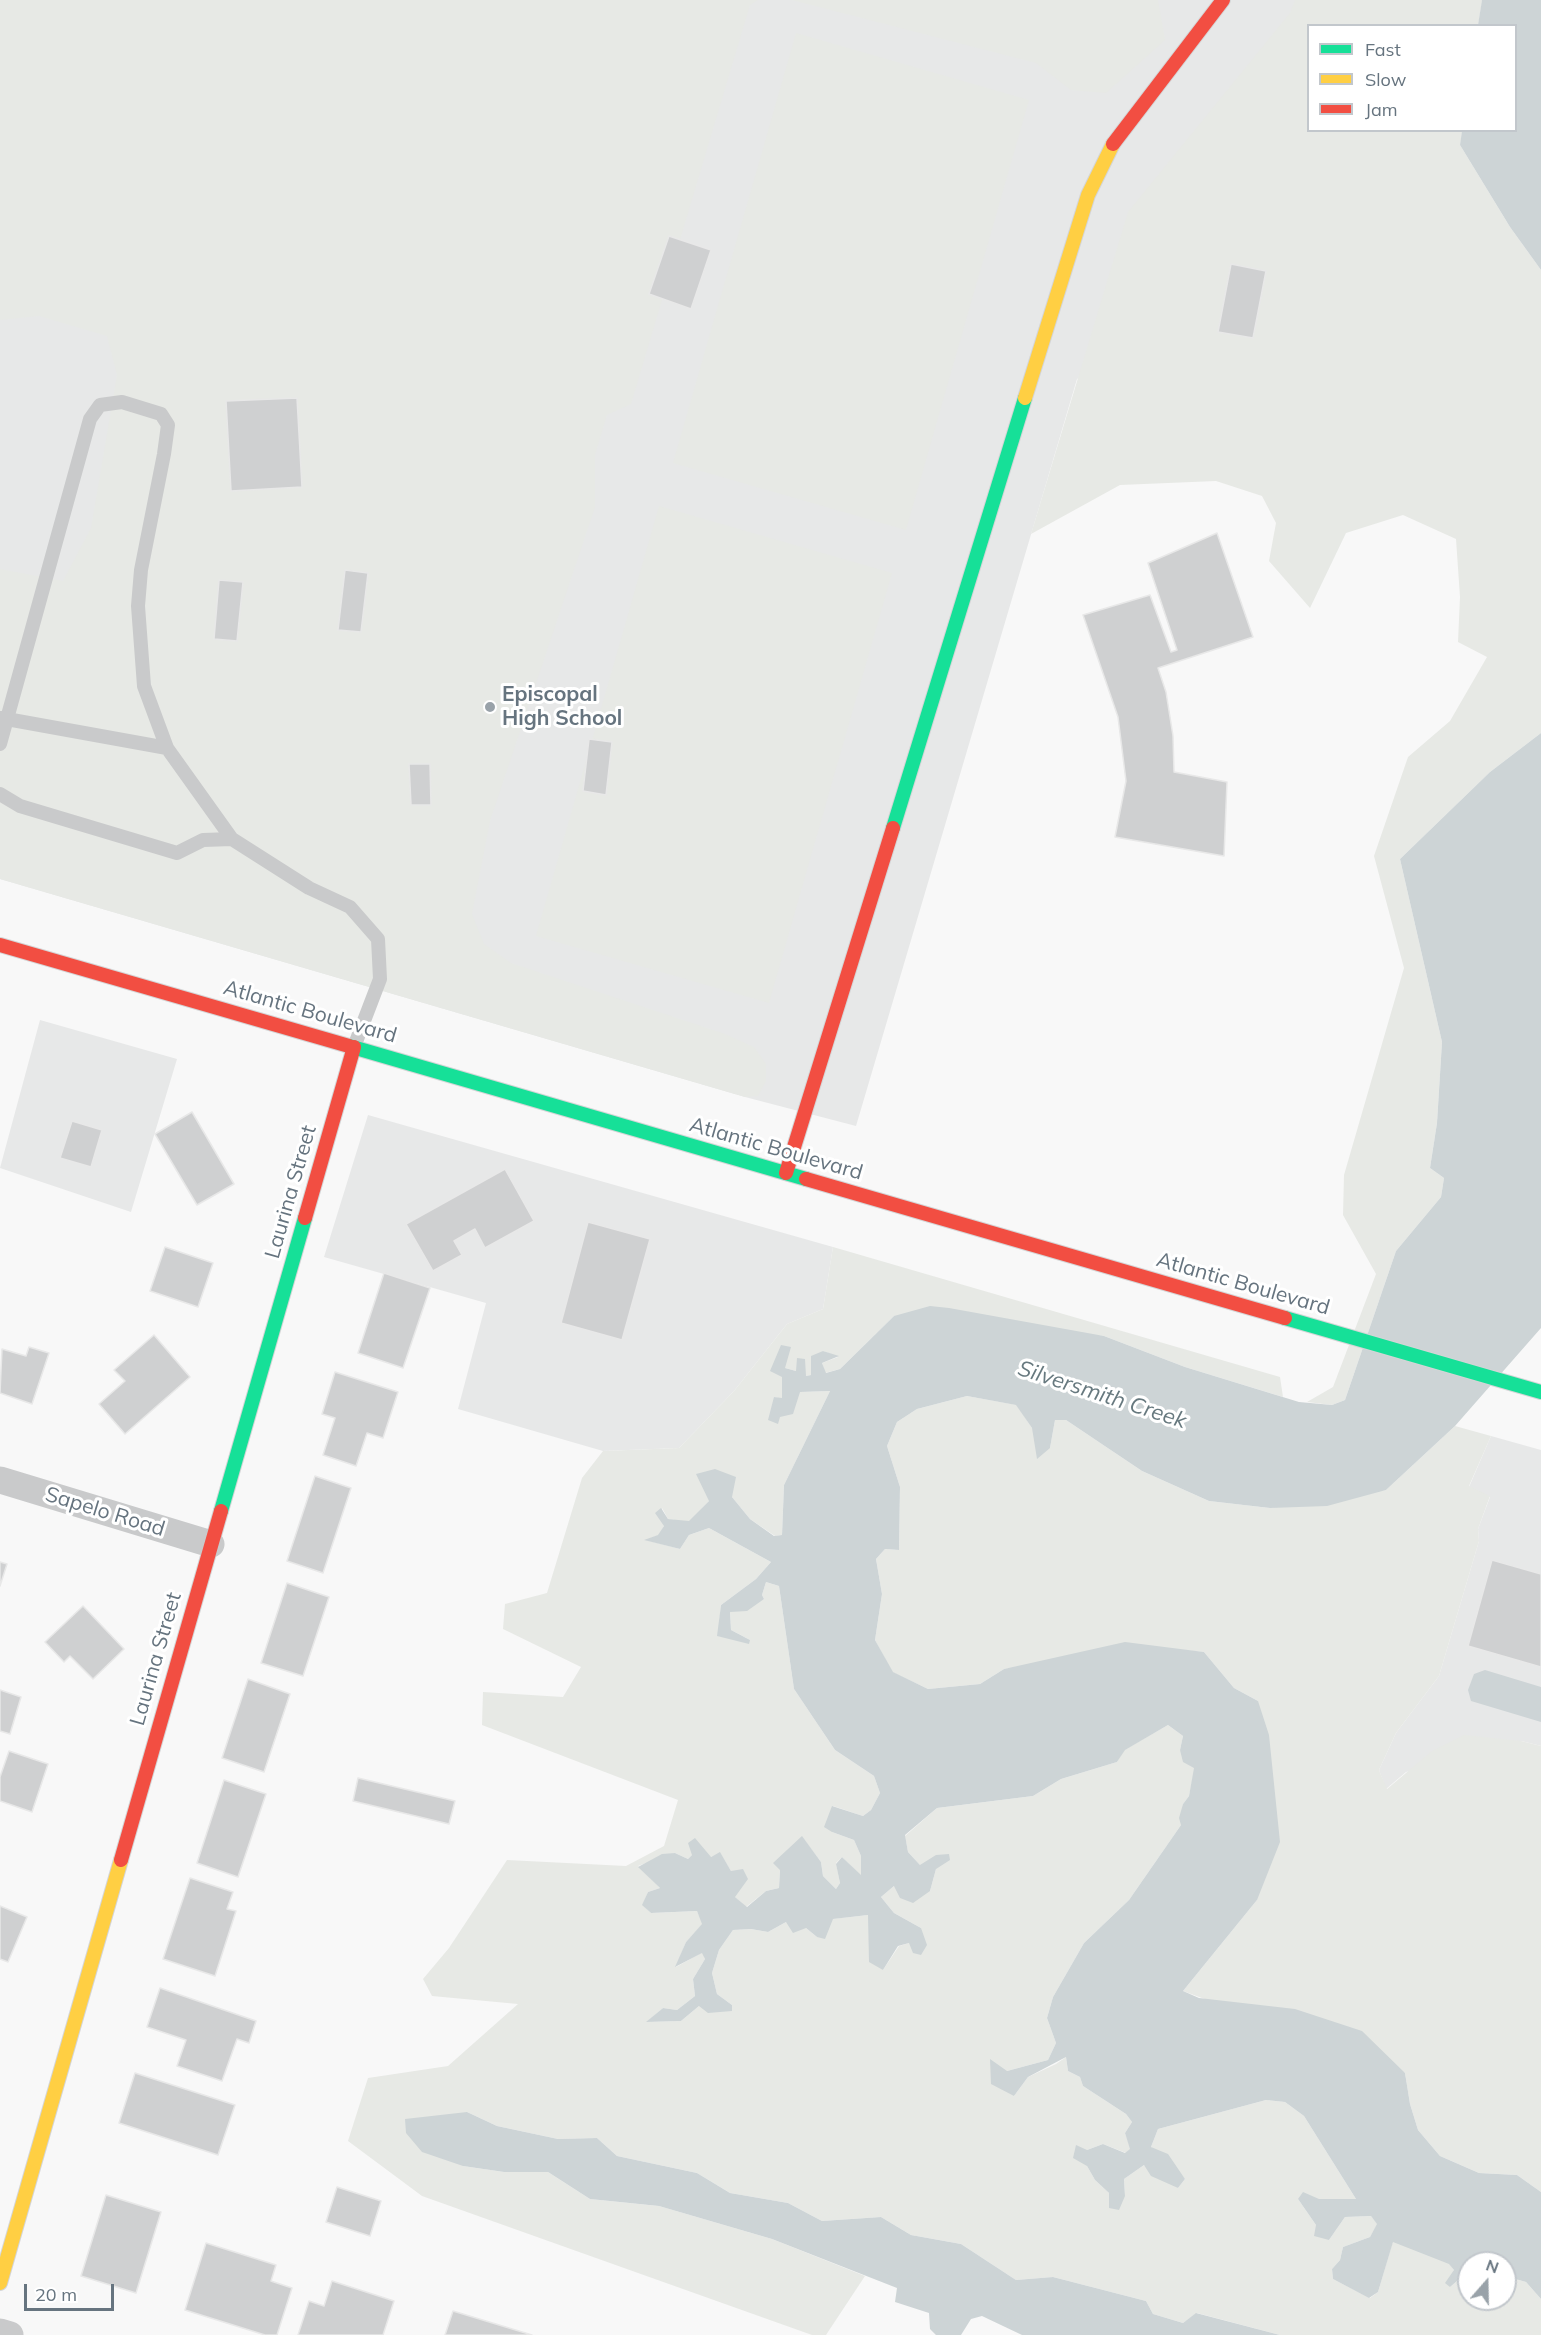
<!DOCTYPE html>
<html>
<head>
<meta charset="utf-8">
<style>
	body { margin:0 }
	#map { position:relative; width:1541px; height:2335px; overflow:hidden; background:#f8f8f8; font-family:Mulish,sans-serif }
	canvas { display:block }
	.legend { position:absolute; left:1307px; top:24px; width:210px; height:108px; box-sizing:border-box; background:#fff; border:2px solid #c2c7cc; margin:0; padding:8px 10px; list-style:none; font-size:18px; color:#66747f }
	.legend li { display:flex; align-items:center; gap:12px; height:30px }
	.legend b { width:30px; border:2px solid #c2c7cc }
	.north { position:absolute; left:1457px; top:2251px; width:60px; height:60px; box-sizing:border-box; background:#fff; border:2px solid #c2c7cc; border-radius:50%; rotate:20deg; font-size:16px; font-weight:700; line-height:24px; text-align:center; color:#66747f }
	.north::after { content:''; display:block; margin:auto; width:21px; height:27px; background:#99a2a9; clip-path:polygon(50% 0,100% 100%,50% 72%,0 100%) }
	.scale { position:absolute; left:24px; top:2284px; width:90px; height:27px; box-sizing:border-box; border:3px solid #66747f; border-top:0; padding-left:8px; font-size:18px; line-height:21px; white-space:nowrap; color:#66747f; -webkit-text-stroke:4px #fff; paint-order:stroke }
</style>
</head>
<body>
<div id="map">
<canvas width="1541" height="2335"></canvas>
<ul class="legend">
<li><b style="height:8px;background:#16e098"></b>Fast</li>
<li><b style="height:8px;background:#ffcf43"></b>Slow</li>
<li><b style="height:8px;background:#f24e42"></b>Jam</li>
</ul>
<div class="north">N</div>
<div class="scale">20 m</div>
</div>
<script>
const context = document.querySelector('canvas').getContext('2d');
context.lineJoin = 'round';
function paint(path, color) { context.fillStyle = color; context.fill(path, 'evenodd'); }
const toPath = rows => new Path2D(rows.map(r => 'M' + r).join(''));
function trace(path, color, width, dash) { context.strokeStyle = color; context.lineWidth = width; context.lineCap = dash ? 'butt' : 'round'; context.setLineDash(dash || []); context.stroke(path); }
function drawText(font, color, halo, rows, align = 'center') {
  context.font = font + ' Mulish,sans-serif'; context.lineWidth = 6; context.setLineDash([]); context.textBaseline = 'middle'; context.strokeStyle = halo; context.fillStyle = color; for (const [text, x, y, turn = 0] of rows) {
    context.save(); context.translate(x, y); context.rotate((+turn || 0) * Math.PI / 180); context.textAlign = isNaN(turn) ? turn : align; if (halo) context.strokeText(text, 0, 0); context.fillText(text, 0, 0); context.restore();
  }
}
paint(toPath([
	[0,0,1482,0,1478,25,1308,26,1308,130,1462,131,1460,145,1077,379,856,1126,745,1097,0,879],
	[40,1020,177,1059,131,1212,0,1168],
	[368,1115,833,1247,823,1309,787,1324,734,1391,679,1448,603,1451,458,1409,486,1303,324,1257],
	[1491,1436,1541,1450,1541,1746,1521,1741,1406,1772,1386,1789,1379,1770,1396,1733,1439,1676,1479,1541,1478,1529,1490,1497,1469,1487]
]), '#e7e8e8');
paint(toPath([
	[0,0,758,0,750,5,631,404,607,415,595,455,595,507,490,821,472,914,484,944,511,963,725,1034,754,1047,766,1064,766,1081,758,1096,745,1097,0,879,0,569,63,581,91,528,117,375,107,336,39,316,0,320],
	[792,0,1158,0,1165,40,1106,93,1071,90,1036,63],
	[1295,0,1482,0,1478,25,1308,26,1308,130,1462,131,1460,145,1510,227,1541,270,1541,733,1490,772,1400,859,1442,1042,1437,1123,1430,1168,1444,1178,1441,1197,1396,1251,1345,1400,1332,1405,1307,1402,1333,1387,1376,1274,1343,1215,1344,1175,1404,968,1374,856,1408,757,1450,721,1487,657,1458,642,1460,597,1456,539,1403,515,1346,533,1310,608,1269,561,1276,523,1262,496,1216,481,1120,485,1031,534,1128,212,1290,13],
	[796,33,1029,100,906,530,673,463],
	[659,506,892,573,769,1003,536,936],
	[833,1247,1280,1377,1283,1397,1185,1367,1104,1336,894,1316,840,1369,825,1373,822,1363,838,1357,823,1351,811,1375,806,1376,796,1371,785,1368,782,1377,782,1399,774,1397,780,1417,799,1392,830,1391,784,1485,782,1535,775,1536,750,1519,732,1497,709,1501,689,1522,668,1519,662,1508,664,1526,659,1535,646,1540,680,1549,689,1535,709,1528,771,1562,756,1579,721,1605,718,1636,750,1640,731,1630,730,1612,764,1599,762,1595,766,1582,779,1586,794,1689,835,1750,874,1776,880,1793,871,1810,863,1816,833,1806,832,1832,854,1840,861,1856,861,1876,842,1857,836,1863,840,1883,836,1889,823,1876,821,1862,802,1837,780,1870,779,1888,766,1891,746,1907,735,1897,731,1871,720,1853,711,1857,692,1855,688,1859,675,1853,638,1866,660,1888,648,1892,643,1905,651,1913,697,1911,703,1924,686,1942,676,1967,703,1952,705,1959,693,1979,695,1996,677,2010,663,2008,647,2022,681,2021,699,2006,732,2005,717,1994,712,1973,719,1950,733,1930,751,1929,768,1932,786,1922,806,1928,817,1937,832,1919,868,1915,883,1970,899,1946,909,1943,921,1928,894,1913,881,1897,894,1886,930,1891,936,1869,920,1865,908,1852,905,1836,937,1808,1033,1796,1061,1779,1117,1762,1124,1750,1168,1725,1183,1736,1180,1750,1195,1768,1189,1796,1183,1804,1181,1825,1129,1900,1084,1943,1053,1997,1047,2018,1056,2043,1048,2060,1007,2071,1014,2096,1028,2077,1056,2064,1066,2057,1068,2071,1080,2077,1083,2086,1126,2114,1132,2122,1125,2133,1131,2149,1126,2153,1103,2144,1087,2150,1087,2166,1095,2180,1109,2193,1125,2196,1124,2179,1144,2165,1178,2188,1185,2179,1151,2147,1158,2129,1266,2100,1285,2102,1304,2116,1356,2199,1298,2199,1316,2225,1329,2240,1345,2217,1371,2216,1378,2224,1370,2237,1343,2247,1340,2260,1332,2269,1333,2279,1370,2298,1378,2292,1393,2241,1449,2263,1454,2270,1450,2287,1469,2271,1469,2299,1505,2299,1505,2276,1526,2282,1541,2299,1541,2335,1280,2335,1197,2313,1183,2323,1153,2314,1146,2301,1053,2277,1016,2280,961,2244,911,2235,881,2217,822,2221,788,2203,730,2193,697,2173,617,2156,597,2138,558,2139,497,2126,467,2112,463,2166,504,2172,548,2172,590,2199,659,2206,772,2239,865,2276,826,2335,812,2335,422,2196,348,2141,368,2078,448,2066,518,2004,432,1996,423,1979,449,1948,507,1860,626,1866,664,1846,678,1800,482,1725,483,1692,563,1697,581,1667,503,1629,505,1604,547,1593,582,1478,603,1451,679,1448,734,1391,787,1324,823,1309],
	[967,1396,1017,1405,1032,1428,1050,1448,1055,1420,1066,1420,1142,1471,1209,1501,1270,1508,1386,1490,1455,1426,1491,1436,1469,1486,1490,1496,1478,1529,1479,1541,1439,1676,1396,1733,1379,1770,1387,1789,1432,1751,1464,1735,1521,1741,1541,1746,1541,2192,1517,2175,1479,2173,1440,2156,1418,2130,1410,2104,1405,2073,1183,1991,1257,1900,1258,1701,1234,1688,1204,1652,1170,1649,1004,1669,980,1684,928,1689,892,1672,875,1640,882,1594,876,1559,885,1549,899,1550,900,1487,887,1446,897,1422,917,1409]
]), '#e7e9e5');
paint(toPath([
	[1482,0,1541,0,1541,270,1510,227,1460,145,1462,131,1516,130,1516,26,1478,25],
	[1541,733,1541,1328,1455,1426,1386,1490,1327,1506,1270,1508,1209,1501,1142,1471,1066,1420,1055,1420,1050,1448,1037,1459,1032,1428,1016,1405,967,1396,917,1409,897,1422,887,1446,900,1487,899,1550,885,1549,876,1559,882,1594,875,1640,893,1672,928,1689,980,1684,1004,1669,1125,1642,1204,1652,1234,1688,1258,1701,1269,1735,1280,1842,1257,1900,1183,1991,1199,1998,1295,2009,1362,2031,1405,2073,1410,2104,1418,2130,1440,2156,1479,2173,1517,2175,1541,2192,1541,2299,1526,2282,1505,2276,1505,2263,1469,2263,1469,2271,1450,2287,1445,2283,1454,2270,1449,2264,1393,2242,1378,2292,1369,2298,1333,2279,1332,2269,1340,2260,1343,2247,1370,2237,1377,2224,1371,2216,1345,2217,1329,2240,1314,2236,1316,2225,1298,2199,1303,2192,1319,2199,1356,2199,1304,2116,1285,2102,1266,2100,1158,2129,1151,2147,1168,2154,1185,2179,1178,2188,1151,2176,1144,2165,1124,2179,1125,2196,1119,2210,1109,2208,1109,2193,1095,2180,1087,2166,1073,2158,1076,2145,1087,2150,1103,2144,1125,2153,1130,2149,1125,2133,1132,2122,1126,2114,1083,2086,1080,2077,1068,2071,1066,2057,1028,2077,1014,2096,991,2084,990,2059,1007,2071,1048,2060,1056,2043,1047,2018,1053,1997,1084,1943,1129,1900,1181,1825,1179,1818,1183,1804,1189,1796,1194,1768,1183,1762,1180,1750,1183,1736,1168,1725,1125,1750,1117,1762,1061,1779,1033,1796,937,1808,905,1835,908,1852,920,1865,936,1855,949,1854,950,1860,936,1869,930,1891,913,1903,900,1898,894,1886,881,1897,894,1913,921,1928,927,1945,921,1955,913,1953,909,1943,898,1946,883,1970,869,1962,868,1915,833,1919,825,1939,817,1937,806,1928,793,1933,786,1922,768,1932,751,1929,733,1930,719,1950,712,1973,717,1994,732,2005,732,2011,708,2013,699,2006,681,2021,646,2022,663,2008,677,2010,695,1996,693,1979,705,1959,702,1953,675,1967,686,1942,702,1924,697,1911,651,1913,642,1905,648,1892,660,1888,638,1867,662,1854,675,1853,688,1859,692,1855,688,1843,695,1838,711,1857,720,1852,731,1871,743,1869,748,1879,735,1897,747,1907,766,1891,779,1888,780,1870,773,1863,802,1836,821,1862,823,1876,836,1889,840,1883,836,1864,842,1857,861,1875,861,1856,854,1840,832,1832,824,1827,832,1806,863,1816,871,1810,880,1793,874,1776,835,1750,794,1689,779,1586,766,1582,762,1595,764,1599,747,1611,730,1612,731,1630,750,1640,749,1644,717,1636,721,1605,756,1579,771,1562,709,1528,689,1535,680,1549,644,1540,658,1535,664,1526,655,1513,661,1508,668,1519,689,1521,709,1501,696,1474,715,1469,736,1477,732,1497,750,1519,774,1536,782,1535,784,1485,830,1391,800,1392,793,1414,780,1417,778,1424,768,1420,774,1397,782,1398,782,1377,770,1371,781,1345,791,1347,785,1368,796,1371,797,1358,805,1359,806,1376,811,1375,811,1356,823,1351,839,1356,822,1363,826,1373,840,1369,894,1316,930,1306,949,1308,1104,1336,1185,1367,1299,1402,1332,1405,1345,1400,1396,1251,1441,1197,1444,1178,1430,1168,1437,1123,1442,1042,1400,859,1490,772],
	[1485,1670,1541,1687,1541,1722,1471,1701,1468,1690,1474,1674],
	[467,2112,497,2126,558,2139,597,2138,617,2156,697,2173,730,2193,788,2203,822,2221,881,2217,911,2235,961,2244,1016,2280,1053,2277,1146,2301,1153,2314,1183,2323,1196,2313,1280,2335,1022,2335,982,2316,971,2319,961,2335,936,2335,930,2329,929,2313,895,2302,897,2288,772,2239,659,2206,590,2199,548,2172,504,2172,463,2166,422,2152,406,2133,405,2119]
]), '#cdd4d6');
const building = toPath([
	[669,236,711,250,691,309,649,294,669,236],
	[1231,264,1266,271,1253,338,1218,332,1231,264],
	[297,398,302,487,231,491,226,401,297,398],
	[1217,533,1253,637,1158,668,1166,692,1173,736,1174,772,1227,782,1224,856,1115,837,1126,781,1118,717,1083,615,1150,595,1171,652,1177,650,1148,563,1217,533],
	[345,570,368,573,361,632,338,630,345,570],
	[219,580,243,582,237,641,214,639,219,580],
	[589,739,612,742,606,795,583,791,589,739],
	[409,764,430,764,431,805,411,805,409,764],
	[192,1112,234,1184,197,1205,155,1134,192,1112],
	[72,1121,102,1130,91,1167,60,1158,72,1121],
	[505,1169,534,1221,485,1248,475,1229,454,1241,462,1255,433,1271,406,1224,505,1169],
	[588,1222,650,1239,622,1340,561,1323,588,1222],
	[165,1247,213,1263,198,1307,150,1291,165,1247],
	[384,1273,430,1288,403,1368,358,1353,384,1273],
	[154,1335,190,1377,125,1434,99,1404,125,1381,114,1370,154,1335],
	[29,1347,49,1353,32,1404,0,1393,2,1349,26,1356,29,1347],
	[335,1372,398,1392,383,1438,367,1433,356,1466,323,1455,335,1418,322,1414,335,1372],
	[315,1476,351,1488,323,1573,287,1561,315,1476],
	[1492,1560,1541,1574,1541,1667,1468,1646,1492,1560],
	[0,1562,7,1564,0,1586,0,1562],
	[287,1583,329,1597,303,1676,261,1663,287,1583],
	[83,1606,124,1649,93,1679,70,1656,64,1662,45,1642,83,1606],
	[248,1679,290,1694,264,1772,222,1758,248,1679],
	[0,1690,21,1697,10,1734,0,1731,0,1690],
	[9,1751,48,1764,32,1812,0,1801,0,1777,9,1751],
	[358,1778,455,1801,449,1824,353,1801,358,1778],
	[224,1780,266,1794,238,1877,197,1863,224,1780],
	[190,1878,233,1892,227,1909,236,1911,215,1976,163,1959,190,1878],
	[0,1906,27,1917,8,1962,0,1959,0,1906],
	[160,1988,256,2021,249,2043,237,2039,222,2081,177,2066,186,2040,147,2027,160,1988],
	[135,2073,235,2105,218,2155,119,2123,135,2073],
	[337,2187,381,2201,370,2236,326,2222,337,2187],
	[106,2195,161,2212,136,2293,81,2276,106,2195],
	[206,2243,276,2265,271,2281,292,2288,277,2335,265,2335,185,2310,206,2243],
	[332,2281,394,2301,383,2335,298,2335,309,2301,324,2306,332,2281],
	[453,2311,532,2335,445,2335,453,2311]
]);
paint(building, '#cfd0d1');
trace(building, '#e8e8e8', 1.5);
const fast = toPath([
	[893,828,1025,398],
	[349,1046,806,1179],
	[1285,1318,1541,1392],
	[221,1511,305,1218]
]);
const slow = toPath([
	[1025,398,1088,195,1113,144],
	[0,2283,121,1860]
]);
const jam = toPath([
	[1113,144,1223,0],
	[0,945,349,1046],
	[786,1173,893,828],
	[806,1179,1285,1318],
	[305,1218,354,1047],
	[121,1860,221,1511]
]);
trace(fast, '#d4d5d6', 16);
trace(slow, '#d4d5d6', 16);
trace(jam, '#d4d5d6', 16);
trace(toPath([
	[1,718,167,748],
	[0,744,90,419,100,405,122,402,161,414,168,425,164,454,141,570,138,606,144,686,167,748,232,839,309,888,350,907,378,939,380,979,354,1047],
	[0,794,20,806,177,853,203,840,232,839]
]), '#c9cacb', 14);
trace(toPath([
	[0,1480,211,1544],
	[0,2332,10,2335]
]), '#c9cacb', 27);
trace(fast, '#16e098', 14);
trace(slow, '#ffcf43', 14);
trace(jam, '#f24e42', 14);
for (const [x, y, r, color] of [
	[490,707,6,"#99a2a9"]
]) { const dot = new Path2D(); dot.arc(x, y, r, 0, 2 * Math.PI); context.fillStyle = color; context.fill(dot); trace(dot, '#fff', 2); }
drawText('bold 21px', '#66747f', '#fff', [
	["Episcopal",502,695],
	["High School",502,719]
], 'left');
drawText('21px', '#66747f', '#fff', [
	["Atlantic Boulevard",310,1012,16],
	["Atlantic Boulevard",776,1149,16],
	["Laurina Street",291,1192,-74],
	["Atlantic Boulevard",1243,1284,16],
	["Sapelo Road",105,1512,17],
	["Laurina Street",156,1659,-74]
]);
drawText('italic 22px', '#67797f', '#fff', [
	["Silversmith Creek",1102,1395,18]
]);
</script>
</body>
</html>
